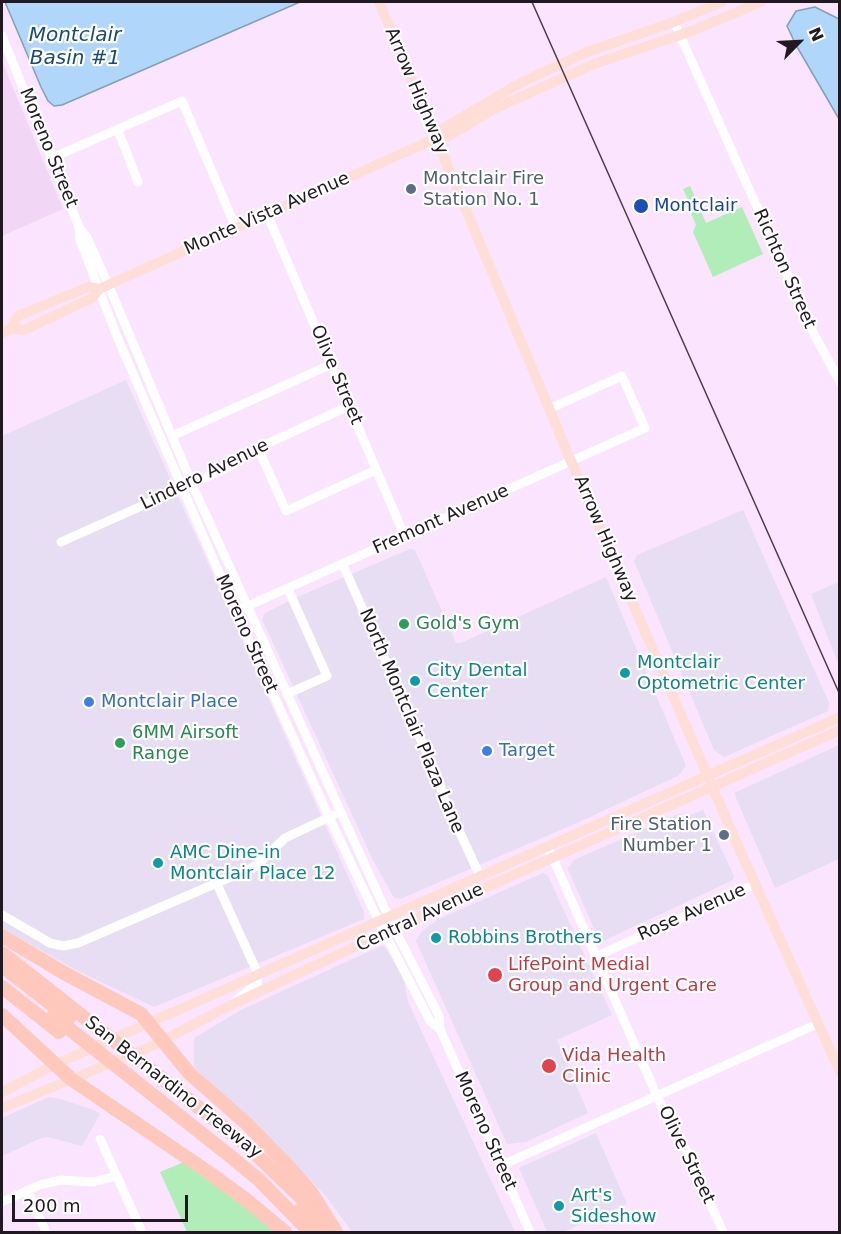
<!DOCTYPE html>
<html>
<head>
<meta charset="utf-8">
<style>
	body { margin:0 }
	#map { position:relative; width:841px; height:1234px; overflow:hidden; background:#fbe4fd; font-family:"DejaVu Sans",sans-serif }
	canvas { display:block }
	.frame { position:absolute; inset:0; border:3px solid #211922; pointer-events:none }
	.north { position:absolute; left:769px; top:12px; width:60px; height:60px; -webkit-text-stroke:4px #fff; paint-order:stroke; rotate:66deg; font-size:16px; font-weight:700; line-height:24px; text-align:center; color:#211922 }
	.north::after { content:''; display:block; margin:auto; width:21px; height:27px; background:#211922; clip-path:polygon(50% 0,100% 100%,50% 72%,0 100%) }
	.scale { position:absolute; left:12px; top:1195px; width:176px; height:27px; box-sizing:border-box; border:3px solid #211922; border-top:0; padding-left:8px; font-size:18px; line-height:21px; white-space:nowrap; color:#211922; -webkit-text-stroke:4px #fff; paint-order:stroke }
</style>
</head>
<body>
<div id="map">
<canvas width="841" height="1234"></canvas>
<div class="frame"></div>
<div class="north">N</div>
<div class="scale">200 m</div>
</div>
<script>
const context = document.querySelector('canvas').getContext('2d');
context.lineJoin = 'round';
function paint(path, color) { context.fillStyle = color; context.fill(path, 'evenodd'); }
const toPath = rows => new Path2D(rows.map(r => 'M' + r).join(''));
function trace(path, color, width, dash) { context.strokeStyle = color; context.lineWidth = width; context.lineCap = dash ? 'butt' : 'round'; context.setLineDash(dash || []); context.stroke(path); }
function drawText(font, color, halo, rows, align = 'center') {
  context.font = font + ' "DejaVu Sans",sans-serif'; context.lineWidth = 4.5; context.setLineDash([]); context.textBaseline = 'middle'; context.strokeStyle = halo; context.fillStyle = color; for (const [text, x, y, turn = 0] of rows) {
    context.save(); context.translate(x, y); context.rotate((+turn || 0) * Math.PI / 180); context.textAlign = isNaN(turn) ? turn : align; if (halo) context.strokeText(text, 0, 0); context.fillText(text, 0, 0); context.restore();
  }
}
paint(toPath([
	[126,380,364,912,364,919,154,1007,74,969,2,928,2,436],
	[743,510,829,703,828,711,724,757,714,750,634,561,637,555],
	[410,549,415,550,456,643,461,643,606,577,686,766,678,776,579,822,400,899,394,898,372,858,262,619,265,613,295,598],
	[839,582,839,666,811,594],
	[839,745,839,859,775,888,734,793],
	[703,810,734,876,733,880,601,942,599,940,567,867,570,866,574,860,678,814,681,814,683,818],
	[543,873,548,876,612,1015,557,1040,588,1113,526,1142,507,1144,416,941,421,932,437,920],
	[381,946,385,947,399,970,404,982,408,1002,515,1232,352,1232,326,1196,308,1178,194,1067,194,1038,241,1010],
	[49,1097,60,1099,94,1110,100,1114,82,1146,48,1137,41,1138,2,1156,2,1118],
	[596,1133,627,1204,563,1232,547,1232,519,1168]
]), '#e7def3');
paint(toPath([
	[2,61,63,209,2,236]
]), '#f2d6f5');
paint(toPath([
	[690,186,706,223,742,207,763,254,713,277,693,232,696,225,691,213,693,210,683,189],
	[186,1161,279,1232,187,1232,160,1172]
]), '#b1edb8');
const water = toPath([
	[5,2,300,2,62,105,54,106,48,101,41,87,5,2],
	[815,7,839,19,839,119,796,45,787,26,796,11,815,7]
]);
paint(water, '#b0d7fa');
trace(water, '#859eb9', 1.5);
trace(toPath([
	[674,22,814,334,840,382],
	[2,36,79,227,87,237,114,298,192,484,388,916,439,1016,440,1029,530,1232],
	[118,130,138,182],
	[52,158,182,101,236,228],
	[267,214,405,537],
	[79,227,80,240,118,339,236,612,329,817,378,920,430,1021,440,1029],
	[172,436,332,364],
	[258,448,286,511,376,470],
	[61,542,231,466,258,448,349,406],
	[343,565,440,783,442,794,480,876],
	[241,609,645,428,622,376,549,409],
	[287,694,327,676,288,589],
	[548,847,657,1096,669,1122,687,1151,723,1232],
	[217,884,258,974,257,984,235,1001],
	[2,915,50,943,63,946,78,943,256,866,285,838,334,815],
	[595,957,755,884],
	[100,1139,142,1232],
	[500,1166,817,1024],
	[27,1190,46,1232],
	[2,1202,40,1185,52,1182,61,1180,93,1182,116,1176]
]), '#fff', 9);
trace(toPath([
	[379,2,571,461,738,846,840,1072],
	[436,138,449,136,494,109,594,64,692,31,761,2],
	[11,329,18,316,88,287,99,289],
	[2,333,11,329,24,330,92,298,99,289,421,145,436,138,445,127,522,82,587,52,674,22,722,2],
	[2,1092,56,1064,840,717],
	[2,1108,152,1046,231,1005,401,925,840,730]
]), '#ffded7', 10);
trace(toPath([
	[2,936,64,973,141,1014,189,1073,246,1123,285,1163,311,1192,336,1232],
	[2,953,244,1143,317,1213],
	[2,966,69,1018],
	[2,987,59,1032],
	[2,1015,71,1079,208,1172,245,1199,285,1232],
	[53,1016,230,1156,258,1179,309,1231],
	[301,1209,324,1232]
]), '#ffc8bd', 14);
trace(toPath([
	[532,2,840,695]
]), '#483d49', 1.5);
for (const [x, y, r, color] of [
	[411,189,6,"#5c6f8a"],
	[641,206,8,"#1a4fb4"],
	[404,624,6,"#2e9e5b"],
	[625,673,6,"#0f9aa8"],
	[415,681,6,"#0f9aa8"],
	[89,702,6,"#3f7fe0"],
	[120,743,6,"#2e9e5b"],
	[487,751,6,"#3f7fe0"],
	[724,835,6,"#5c6f8a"],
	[158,863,6,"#0f9aa8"],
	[436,938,6,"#0f9aa8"],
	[495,975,8,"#e0444e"],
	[549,1066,8,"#e0444e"],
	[559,1206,6,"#0f9aa8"]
]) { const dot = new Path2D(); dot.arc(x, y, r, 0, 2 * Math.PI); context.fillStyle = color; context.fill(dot); trace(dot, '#fff', 2); }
drawText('18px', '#211922', '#fff', [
	["Arrow Highway",416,91,67],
	["Moreno Street",48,148,68],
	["Monte Vista Avenue",267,214,-24],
	["Richton Street",784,269,66],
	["Olive Street",336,375,67],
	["Lindero Avenue",205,475,-26],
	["Fremont Avenue",441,520,-24],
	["Arrow Highway",605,539,67],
	["Moreno Street",246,634,66],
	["North Montclair Plaza Lane",411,721,67],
	["Rose Avenue",692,913,-24],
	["Central Avenue",420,918,-25],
	["San Bernardino Freeway",173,1088,38],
	["Moreno Street",485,1131,66],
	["Olive Street",686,1155,64]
]);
drawText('18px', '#4e5e75', '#fff', [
	["Montclair Fire",423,179],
	["Station No. 1",423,200],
	["Fire Station",712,825,"right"],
	["Number 1",712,846,"right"]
], 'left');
drawText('18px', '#164399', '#fff', [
	["Montclair",654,206]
], 'left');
drawText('18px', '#27864d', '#fff', [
	["Gold's Gym",416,624],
	["6MM Airsoft",132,733],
	["Range",132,754]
], 'left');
drawText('18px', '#0d838f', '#fff', [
	["Montclair",637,663],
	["Optometric Center",637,684],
	["City Dental",427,671],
	["Center",427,692],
	["AMC Dine-in",170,853],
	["Montclair Place 12",170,874],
	["Robbins Brothers",448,938],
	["Art's",571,1196],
	["Sideshow",571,1217]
], 'left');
drawText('18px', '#366cbe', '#fff', [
	["Montclair Place",101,702],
	["Target",499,751]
], 'left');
drawText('18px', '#be3a42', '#fff', [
	["LifePoint Medial",508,965],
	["Group and Urgent Care",508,986],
	["Vida Health",562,1056],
	["Clinic",562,1077]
], 'left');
drawText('italic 20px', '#1a4c71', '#fff', [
	["Montclair",75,36],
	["Basin #1",75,59]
]);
</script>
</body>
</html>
